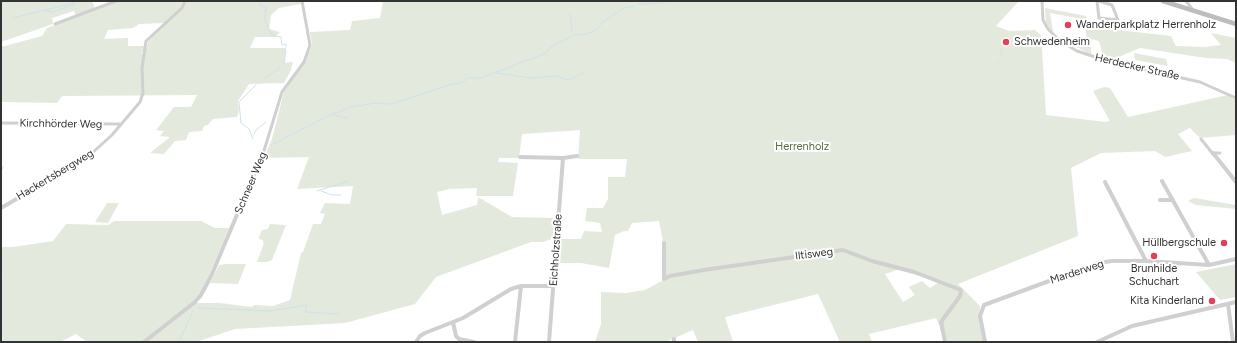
<!DOCTYPE html>
<html>
<head>
<meta charset="utf-8">
<style>
	body { margin:0 }
	#map { position:relative; width:1237px; height:343px; overflow:hidden; background:#fff; font-family:Figtree,sans-serif }
	canvas { display:block }
	.frame { position:absolute; inset:0; border:2px solid #333; pointer-events:none }
</style>
</head>
<body>
<div id="map">
<canvas width="1237" height="343"></canvas>
<div class="frame"></div>
</div>
<script>
const context = document.querySelector('canvas').getContext('2d');
context.lineJoin = 'round';
function paint(path, color) { context.fillStyle = color; context.fill(path, 'evenodd'); }
const toPath = rows => new Path2D(rows.map(r => 'M' + r).join(''));
function trace(path, color, width, dash) { context.strokeStyle = color; context.lineWidth = width; context.lineCap = dash ? 'butt' : 'round'; context.setLineDash(dash || []); context.stroke(path); }
function drawText(font, color, halo, rows, align = 'center') {
  context.font = font + ' Figtree,sans-serif'; context.lineWidth = 4; context.setLineDash([]); context.textBaseline = 'middle'; context.strokeStyle = halo; context.fillStyle = color; for (const [text, x, y, turn = 0] of rows) {
    context.save(); context.translate(x, y); context.rotate((+turn || 0) * Math.PI / 180); context.textAlign = isNaN(turn) ? turn : align; if (halo) context.strokeText(text, 0, 0); context.fillText(text, 0, 0); context.restore();
  }
}
paint(toPath([
	[1,1,92,1,95,8,76,17,74,11,52,18,53,24,1,42],
	[119,1,300,1,301,4,279,8,271,15,269,29,280,32,275,37,255,37,250,48,286,48,284,63,293,62,291,70,284,83,249,84,238,101,239,111,237,117,213,119,208,125,204,126,202,131,189,132,186,140,175,141,164,154,150,153,170,137,160,136,164,131,156,130,174,107,191,107,197,95,62,96,57,103,1,102,1,46,5,46,42,36,47,28],
	[164,23,149,40,144,54,142,54,144,46,128,46,128,38,104,39,108,30,133,28,139,24],
	[383,1,1019,1,996,26,1009,31,1035,30,1041,35,1040,38,1042,48,1046,115,1106,122,1110,121,1093,91,1104,87,1110,88,1128,117,1228,95,1236,100,1236,135,1200,138,1190,128,1178,134,1192,151,1165,157,1155,151,1101,153,1071,168,1078,236,958,284,980,306,979,322,984,342,947,342,936,318,869,334,872,342,840,342,818,294,725,317,733,342,698,342,693,330,665,342,595,342,601,324,601,292,626,293,645,290,662,281,663,242,659,221,632,223,628,231,624,231,615,235,609,268,581,263,556,263,558,239,581,239,584,231,602,232,600,223,585,221,587,208,603,208,608,199,608,177,625,177,627,159,578,159,580,130,522,134,519,158,499,158,498,162,518,163,513,196,476,196,477,188,449,189,437,192,442,215,477,205,478,197,512,217,556,218,554,238,543,242,531,242,436,277,415,304,345,323,235,329,196,342,87,342,76,334,60,342,1,342,1,276,3,273,1,273,1,247,13,247,53,241,66,224,108,225,114,221,201,221,215,228,229,228,210,273,199,295,192,303,220,303,252,307,254,305,273,306,290,300,301,253,303,252,313,224,321,224,325,214,320,213,325,203,350,204,353,186,297,189,309,157,264,158,272,139,284,92,305,62,312,45,310,32,350,30,352,21,380,18],
	[903,268,941,281,930,288,922,281,909,287,915,295,903,302,885,274],
	[1045,8,1086,16,1089,26,1091,27,1171,36,1176,46,1205,47,1221,45,1211,33,1236,38,1236,63,1227,59,1206,58,1140,48,1114,59,1103,55,1099,41,1091,39,1091,55,1061,38,1063,36,1089,47,1083,19,1050,13,1053,31,1051,31,1046,22],
	[1134,53,1166,59,1168,66,1135,60],
	[1194,198,1236,205,1236,209,1196,205,1188,201],
	[107,203,119,203,108,223,95,222],
	[270,224,286,225,272,260,267,262,257,262,264,243,263,243,263,240,259,239,259,237,262,230,268,229],
	[225,264,246,264,238,284,210,283,219,265],
	[1236,264,1236,297,1220,300,1196,272]
]), '#e4e9dd');
trace(toPath([
	[261,1,260,5,266,7,265,20,272,35,281,37,282,45,286,44,286,47],
	[639,4,665,3],
	[47,11,53,12,75,4],
	[570,14,572,30],
	[13,18,74,3],
	[1001,50,1001,56],
	[997,63,1000,60],
	[284,64,286,50],
	[496,73,532,78,556,76,569,80,582,73,585,74],
	[263,80,280,67],
	[334,115,347,118],
	[253,135,257,129,266,122],
	[253,139,249,129,241,123,239,102,256,85],
	[271,145,328,116,351,107,376,103,391,104,449,85,463,82,468,78,480,78,510,67,546,53,551,47,574,35,586,34,596,30,604,21,624,8,634,6],
	[259,151,260,154],
	[1,171,3,167],
	[317,191,348,181],
	[321,191,332,195,341,195],
	[198,308,270,311,307,305,305,312,339,314],
	[179,342,193,311]
]), '#cde2eb', 1);
trace(toPath([
	[1042,1,1043,20,1048,29,1060,41,1077,51,1107,61,1200,82,1236,98],
	[1097,1,1099,18,1118,20,1112,5,1099,1],
	[1186,1,1193,10],
	[55,24,116,1],
	[1,123,121,124],
	[1201,139,1213,154],
	[1212,153,1220,153],
	[91,154,112,135,140,102,143,93,142,68,146,41,182,8,185,1],
	[263,154,282,92,304,62,310,45,302,1]
]), '#d0d0d0', 3);
trace(toPath([
	[1213,153,1236,182],
	[520,157,563,158,549,342],
	[563,158,577,156],
	[1162,181,1209,265],
	[1105,182,1146,261],
	[1160,200,1173,200],
	[1,208,87,158,92,153],
	[664,243,664,279,670,276,704,270,843,250,872,261,914,272,961,290,960,296,941,322,945,342],
	[1228,304,1233,342],
	[453,322,456,336,459,339,474,342],
	[674,339,674,342],
	[144,342,195,302,201,295,212,274,263,153],
	[416,342,420,336,425,333,463,318,511,289,521,286,553,286],
	[515,342,521,286],
	[985,342,980,316,984,305,1098,263,1112,261,1146,261,1209,265,1236,259],
	[1097,342,1132,326,1236,302]
]), '#d0d0d0', 4);
trace(toPath([
	[1163,1,1236,24]
]), '#bdbdbd', 4.5);
for (const [x, y, r, color] of [
	[1068,25,4,"#de4158"],
	[1006,42,4,"#de4158"],
	[1224,243,4,"#de4158"],
	[1154,256,4,"#de4158"],
	[1212,301,4,"#de4158"]
]) { const dot = new Path2D(); dot.arc(x, y, r, 0, 2 * Math.PI); context.fillStyle = color; context.fill(dot); trace(dot, '#fff', 1.5); }
drawText('11px', '#333', '#fff', [
	["Wanderparkplatz Herrenholz",1076,25],
	["Schwedenheim",1014,42],
	["Hüllbergschule",1216,243,"right"],
	["Brunhilde",1154,269,"center"],
	["Schuchart",1154,282,"center"],
	["Kita Kinderland",1204,301,"right"]
], 'left');
drawText('11px', '#333', '#fff', [
	["Herdecker Straße",1137,67,13],
	["Kirchhörder Weg",61,124,1],
	["Hackertsbergweg",55,175,-31],
	["Schneer Weg",251,183,-67],
	["Eichholzstraße",556,250,-86],
	["Iltisweg",814,254,-7],
	["Marderweg",1077,272,-18]
]);
drawText('11px', '#596e41', '#fff', [
	["Herrenholz",802,147]
]);
</script>
</body>
</html>
